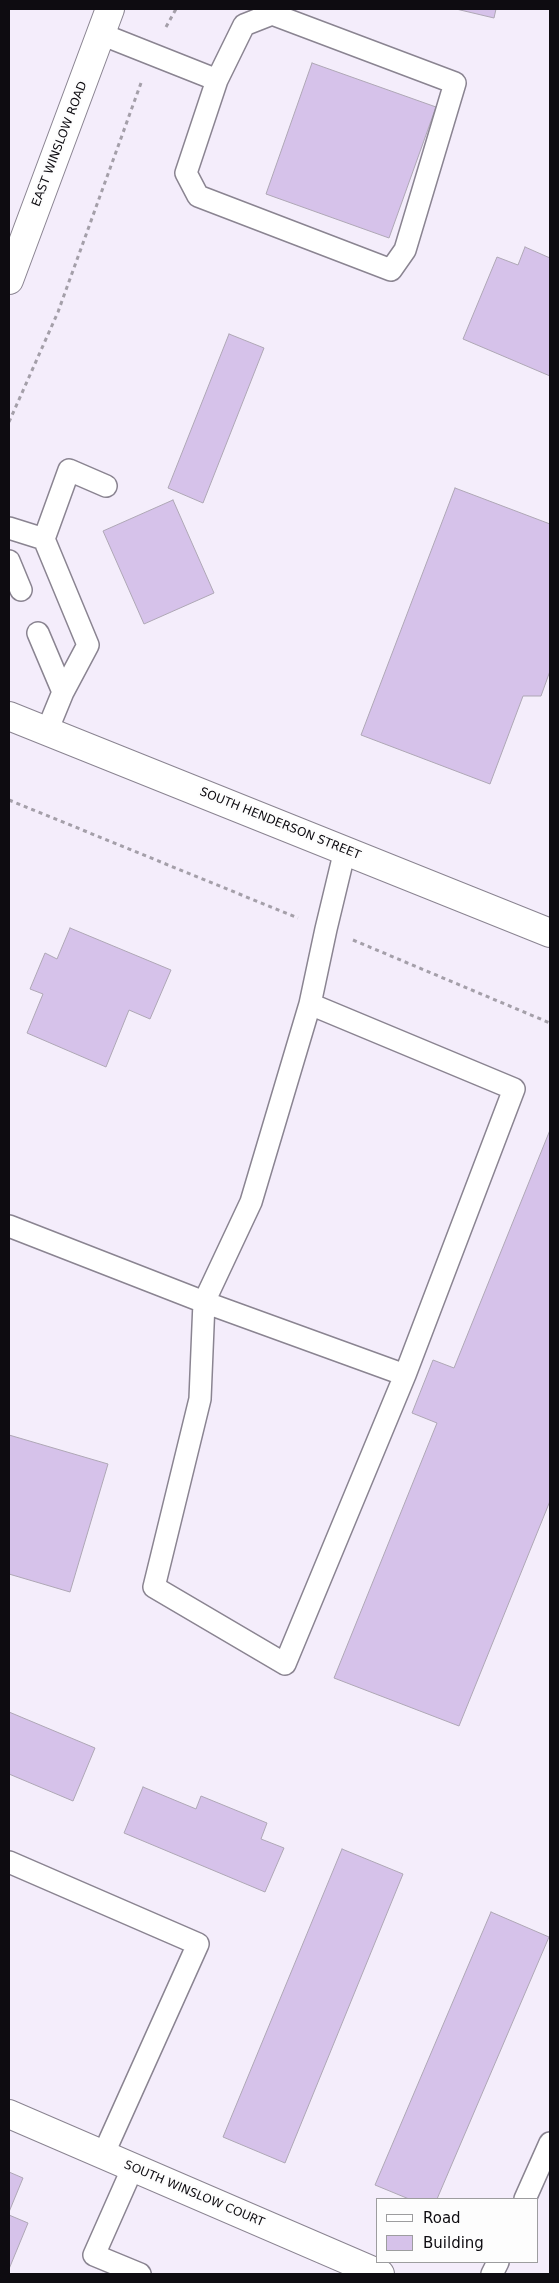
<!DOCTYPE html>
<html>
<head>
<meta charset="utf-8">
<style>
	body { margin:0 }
	#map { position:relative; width:559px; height:2283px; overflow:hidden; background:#f4edfb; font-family:"DejaVu Sans",sans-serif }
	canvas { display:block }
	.frame { position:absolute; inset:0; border:10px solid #0e0c11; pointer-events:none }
	.legend { position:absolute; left:376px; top:2198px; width:162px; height:65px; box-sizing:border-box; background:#fdfdfd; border:1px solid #9d9d9f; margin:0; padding:6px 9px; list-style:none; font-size:15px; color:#0e0c11 }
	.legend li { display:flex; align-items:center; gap:10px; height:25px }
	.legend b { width:25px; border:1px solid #9d9d9f }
</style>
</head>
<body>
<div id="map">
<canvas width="559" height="2283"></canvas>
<div class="frame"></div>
<ul class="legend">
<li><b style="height:6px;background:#fff"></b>Road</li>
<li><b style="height:14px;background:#d6c2ea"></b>Building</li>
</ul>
</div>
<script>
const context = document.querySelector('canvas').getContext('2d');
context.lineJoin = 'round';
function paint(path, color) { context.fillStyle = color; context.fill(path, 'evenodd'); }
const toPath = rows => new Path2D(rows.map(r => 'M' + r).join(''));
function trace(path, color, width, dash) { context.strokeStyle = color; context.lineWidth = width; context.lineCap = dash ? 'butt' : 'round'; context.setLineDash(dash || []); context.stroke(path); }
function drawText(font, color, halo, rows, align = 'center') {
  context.font = font + ' "DejaVu Sans",sans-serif'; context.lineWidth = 4.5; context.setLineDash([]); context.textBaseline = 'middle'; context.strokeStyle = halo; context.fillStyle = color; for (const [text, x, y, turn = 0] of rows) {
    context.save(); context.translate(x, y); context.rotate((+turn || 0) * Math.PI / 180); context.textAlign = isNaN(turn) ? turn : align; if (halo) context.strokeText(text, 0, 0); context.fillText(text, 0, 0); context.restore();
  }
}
const building = toPath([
	[456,9,496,9,494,18,456,9],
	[312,63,436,107,389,238,266,194,312,63],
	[525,247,550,258,550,376,463,339,497,257,518,265,525,247],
	[229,334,264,348,203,503,168,488,229,334],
	[455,488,550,524,550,671,541,696,523,696,490,784,361,735,455,488],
	[173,500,214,593,144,624,103,531,173,500],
	[70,928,171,970,150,1019,129,1010,106,1067,27,1033,43,994,30,989,45,953,57,959,70,928],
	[550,1130,550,1501,459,1726,334,1678,437,1423,412,1413,433,1360,454,1368,550,1130],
	[9,1435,108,1464,70,1592,9,1574,9,1435],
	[9,1712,95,1748,73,1801,9,1774,9,1712],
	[143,1787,196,1809,201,1796,267,1823,261,1839,284,1848,265,1892,124,1833,143,1787],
	[342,1849,403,1874,285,2163,223,2137,342,1849],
	[491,1912,549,1937,437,2199,409,2199,375,2185,491,1912],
	[9,2172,23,2178,9,2212,9,2172],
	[9,2215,28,2223,9,2269,9,2215]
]);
paint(building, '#d6c2ea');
trace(building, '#aea7b5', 1);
const lane = toPath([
	[272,14,455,83,405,250,391,270,198,196,186,173,217,80,244,25,272,14],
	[101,34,217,80],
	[9,528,44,539,88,645,63,692,47,731],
	[44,539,69,470,106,486],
	[9,561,21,590],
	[38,633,63,692],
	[310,1004,514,1089,405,1375,285,1664,154,1587,200,1399,204,1302,251,1202,310,1004,326,929,345,850],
	[9,1226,204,1302,405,1375],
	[9,1862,198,1944,103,2155],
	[133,2167,94,2255,140,2274],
	[525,2199,550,2143],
	[492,2274,498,2262]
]);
const street = toPath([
	[9,2114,380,2274]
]);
const secondary = toPath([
	[9,280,110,9],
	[9,716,550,933]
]);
trace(lane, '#8a8491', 24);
trace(street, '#8a8491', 30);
trace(secondary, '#8a8491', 30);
trace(toPath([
	[166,27,176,9],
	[9,422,58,312,141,83],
	[9,800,298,918],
	[353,940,550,1023]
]), '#a49fa9', 3, [4, 4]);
trace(lane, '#fff', 21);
trace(street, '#fff', 28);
trace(secondary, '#fff', 28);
drawText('12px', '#0e0c11', '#fdfdfd', [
	["EAST WINSLOW ROAD",60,144,-69],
	["SOUTH HENDERSON STREET",280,824,22],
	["SOUTH WINSLOW COURT",194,2194,23]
]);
</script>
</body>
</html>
